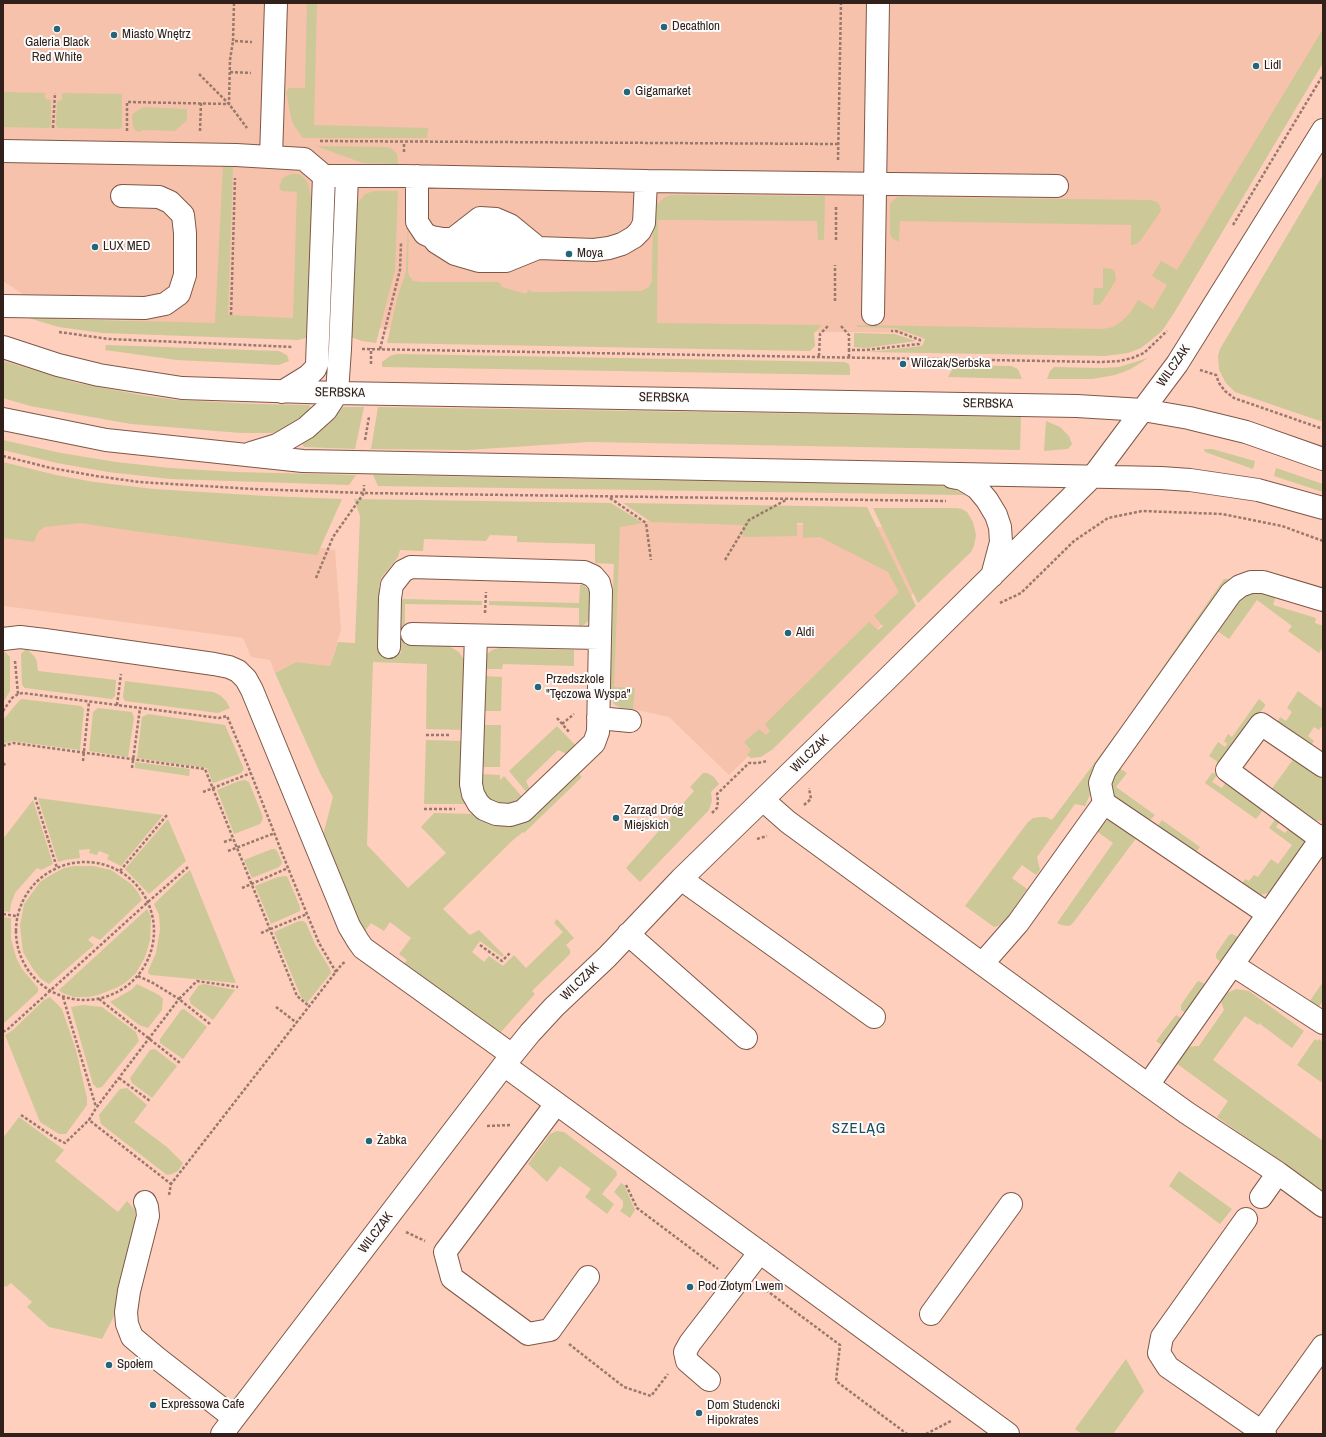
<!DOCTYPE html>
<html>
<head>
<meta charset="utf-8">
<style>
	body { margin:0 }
	#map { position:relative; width:1326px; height:1437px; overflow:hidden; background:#fecfbc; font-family:"Archivo Narrow",sans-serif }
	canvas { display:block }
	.frame { position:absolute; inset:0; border:4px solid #32211a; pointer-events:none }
</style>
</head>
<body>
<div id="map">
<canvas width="1326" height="1437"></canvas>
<div class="frame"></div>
</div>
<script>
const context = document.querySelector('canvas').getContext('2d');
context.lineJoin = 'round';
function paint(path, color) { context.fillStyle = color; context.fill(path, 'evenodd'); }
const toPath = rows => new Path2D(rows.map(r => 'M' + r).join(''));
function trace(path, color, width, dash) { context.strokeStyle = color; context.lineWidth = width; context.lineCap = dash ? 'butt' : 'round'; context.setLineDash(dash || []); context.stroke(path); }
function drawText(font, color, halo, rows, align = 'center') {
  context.font = font + ' "Archivo Narrow",sans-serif'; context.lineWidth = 4; context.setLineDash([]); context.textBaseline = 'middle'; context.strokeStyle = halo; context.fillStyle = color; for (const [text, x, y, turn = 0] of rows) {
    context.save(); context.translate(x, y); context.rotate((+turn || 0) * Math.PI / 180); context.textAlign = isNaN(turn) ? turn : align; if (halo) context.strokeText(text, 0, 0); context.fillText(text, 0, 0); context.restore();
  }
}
paint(toPath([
	[3,3,1323,3,1323,58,1167,312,1098,334,214,327,54,315,3,281],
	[79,516,335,550,341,630,330,666,296,662,275,673,270,660,251,657,243,638,5,606,3,608,3,523],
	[652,520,882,527,914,593,729,775,669,717,633,709,621,708,614,704,612,698,610,690,615,525]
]), '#f6c2ab');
paint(toPath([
	[307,3,317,3,314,125,428,128,427,138,303,138,293,124,291,117,286,92,289,88,305,88],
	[1323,29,1323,63,1174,313,1162,331,1150,341,1141,348,1128,353,1105,356,867,352,922,346,925,339,896,328,857,327,856,325,1103,329,1113,327,1122,321,1130,313,1138,300,1153,309,1167,285,1152,276,1161,261,1177,270],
	[3,92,45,93,45,99,51,100,51,125,49,128,3,127],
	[62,93,122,94,122,127,118,129,58,128,56,125,57,101,62,100],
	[144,107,187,109,187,120,175,131,143,130,140,132,136,131,133,127,132,115,138,110],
	[316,146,386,147,391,148,397,154,398,164,363,163],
	[223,166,233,167,228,315,293,318,297,192,282,191,279,187,282,179,286,176,292,174,298,174,302,176,308,183,312,202,308,335,306,338,298,340,102,333,59,327,25,317,53,315,59,319,215,323],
	[1323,175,1323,422,1235,392,1226,383,1222,376,1219,369,1218,356,1220,349],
	[374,191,398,191,395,270,376,343,362,341,351,337,356,205,365,194],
	[672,195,825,196,824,240,818,240,817,221,658,220,657,323,822,325,814,333,815,346,810,351,387,343,398,295,406,272,409,202,408,272,409,276,413,281,421,282,497,282,500,283,502,287,526,294,528,290,532,292,642,291,649,287,652,281,653,216,655,206,665,197],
	[897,197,1150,200,1157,202,1160,206,1161,211,1140,241,1136,244,1131,245,1131,225,900,221,899,242,892,238,890,234,890,204],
	[1103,268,1112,269,1115,272,1116,280,1102,302,1098,305,1093,305,1094,288,1103,288],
	[854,333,895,334,916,341,866,348,854,347],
	[106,345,279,351,287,355,289,361,279,365,177,360,105,350],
	[397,354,845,362,849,364,850,368,850,375,382,367,382,362,390,356],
	[1148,358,1131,369,1115,375,1092,379,1047,379,1050,371,1054,367,1103,368,1119,367],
	[3,361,77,383,141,395,177,400,256,404,308,405,310,406,311,408,309,412,302,418,281,430,273,433,241,433,131,424,30,406,3,398],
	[958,365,1011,366,1018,369,1022,379,948,377,954,366],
	[343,407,364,407,355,449,304,447,303,445,303,442],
	[378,407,1021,417,1020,450,589,442,467,450,371,449],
	[1046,421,1060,427,1069,436,1072,444,1068,449,1044,451],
	[3,440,61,453,116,462,170,468,236,472,356,475,349,485,171,479,108,472,57,463,3,450],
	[1204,449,1212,449,1255,461,1253,469,1205,452],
	[3,462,56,475,94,482,154,489,266,496,342,499,317,555,134,531,80,523,44,527,38,532,34,542,3,538],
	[1276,468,1323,484,1323,492,1274,476],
	[373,475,931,485,942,486,953,489,965,495,378,486],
	[354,499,611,503,643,523,620,527,614,687,635,688,633,709,621,708,614,704,612,698,610,690,614,564,595,563,595,544,517,542,517,536,490,535,486,541,424,539,423,551,400,550,398,557,381,578,379,587,378,652,401,653,402,599,482,601,482,605,405,604,405,645,449,646,459,652,464,660,464,730,426,729,427,664,373,662,367,845,408,888,446,853,421,827,434,813,476,814,486,821,577,772,582,777,524,833,523,832,513,840,443,909,470,935,479,930,504,955,502,957,480,941,472,952,484,962,489,956,503,966,514,955,526,968,563,932,554,923,557,919,574,938,566,945,570,950,570,954,532,991,535,994,501,1032,404,964,407,960,399,954,411,938,390,922,384,931,371,923,364,932,362,928,323,835,333,797,320,773,275,673,296,662,330,666,338,642,355,643,360,516],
	[623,503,867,507,916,606,773,749,761,757,751,758,747,755,751,750,744,742,759,729,766,735,770,731,765,724,869,622,878,630,883,626,874,616,899,592,888,572,820,537,803,538,803,523,797,523,797,536,743,537,743,525,651,522],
	[873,508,956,508,962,509,967,512,973,522,976,535,974,546,971,552,918,603],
	[1224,579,1231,579,1091,792,1085,806,1075,804,1037,857,1040,870,1036,875,1022,865,1012,878,1027,889,1005,921,1000,925,994,927,965,906,1028,822,1033,818,1040,817,1046,817,1052,820,1127,719],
	[580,585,583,585,587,588,590,593,589,620,585,624,579,627,579,608,489,605,489,601,579,603],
	[1242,590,1277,593,1273,605,1316,618,1315,623,1323,626,1323,647,1319,653,1288,631,1292,626,1257,600,1229,639,1213,628],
	[499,648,574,650,574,666,503,664,502,669,482,669,485,656,492,650],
	[25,650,28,650,35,657,37,662,38,671,116,680,115,696,112,699,25,688,22,685,21,654],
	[5,652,10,657,10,691,3,703,3,653],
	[482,676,502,677,501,711,481,711],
	[125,681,213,692,220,695,226,701,230,708,218,713,125,701,123,697],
	[1298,691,1323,709,1323,725,1319,730,1314,727,1308,736,1314,741,1311,745,1277,723,1280,717,1286,721,1292,712,1287,708],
	[21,699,81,706,84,709,80,750,12,741,3,744,3,720,18,702],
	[1259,699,1265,704,1265,706,1223,764,1221,764,1209,756,1218,742,1225,747,1227,744,1224,741,1228,734,1232,737],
	[98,708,132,712,134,718,128,757,89,751,93,712],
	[148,714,225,725,244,769,241,773,213,783,207,768,137,758,142,717],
	[481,725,501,725,500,767,480,767],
	[557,726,577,747,569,755,558,750,526,781,531,792,528,794,509,771],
	[426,740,463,741,468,804,424,804],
	[1294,758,1323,779,1323,819,1321,821,1313,820,1271,790],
	[135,762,190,769,189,776,135,768],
	[1116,766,1127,773,1116,787,1155,815,1149,821,1118,801,1113,795,1110,788],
	[703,773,707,773,714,777,719,784,711,792,712,801,709,810,640,882,626,868,694,791,690,787],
	[1212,773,1214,773,1217,775,1212,782,1222,788,1226,782,1263,810,1256,819,1205,783],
	[480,774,500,775,500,780,504,776,524,799,513,806,495,805,480,790],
	[245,780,249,782,263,817,262,821,260,824,234,834,217,790,239,781],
	[38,798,163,815,121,866,107,859,109,855,99,851,97,855,89,853,90,849,79,850,80,858,65,860,58,862],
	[33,800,53,864,41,870,37,868,15,893,11,904,10,912,3,911,3,839],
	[1276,818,1281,820,1276,827,1285,833,1290,827,1306,841,1276,887,1268,893,1259,895,1242,884,1245,879,1249,881,1254,875,1258,877,1271,859,1278,864,1292,845,1269,828],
	[168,819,186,861,149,894,125,869],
	[1110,820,1115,822,1137,837,1073,923,1069,926,1061,925,1057,923,1113,843,1095,830,1104,821],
	[1162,820,1200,847,1196,852,1194,853,1157,827],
	[272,849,275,849,277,851,282,862,281,865,279,867,252,878,244,860],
	[74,866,93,866,111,870,131,884,137,891,142,900,100,940,92,936,88,940,94,945,49,984,40,978,33,969,23,952,20,925,22,915,24,904,40,882,49,876,64,868],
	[190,870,236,983,151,975,148,973,148,971,156,953,160,929,159,915,154,904,185,874],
	[286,876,288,878,300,907,300,911,271,924,255,886,278,877],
	[147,909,151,917,150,940,145,957,136,973,125,983,116,988,98,995,89,997,74,997,62,993,59,990],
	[3,917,11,918,11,939,16,957,22,969,38,988,38,992,3,1024],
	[299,921,303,921,306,923,315,944,330,969,331,973,307,1003,301,997,274,932],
	[1232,934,1240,938,1222,963,1216,958,1216,954,1229,935],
	[1199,981,1207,985,1186,1013,1181,1010,1181,1005,1197,982],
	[1323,982,1323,1001,1318,1008,1307,1005],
	[137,984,159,995,163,999,162,1010,148,1028,139,1025,110,1002,131,990],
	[205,984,235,990,213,1020,191,1004,189,999,199,985],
	[1236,989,1249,991,1304,1031,1292,1048,1259,1023,1258,1025,1245,1016,1213,1060,1323,1141,1323,1191,1217,1117,1228,1101,1176,1063,1186,1047,1199,1046,1224,1010,1220,998,1225,994],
	[50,997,62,1009,76,1050,87,1098,87,1105,66,1134,59,1134,40,1122,5,1035,13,1030,44,1000],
	[83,1005,102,1007,136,1032,139,1041,102,1087,97,1088,93,1084,71,1007],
	[184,1009,207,1027,183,1059,160,1043,160,1039,181,1010],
	[1176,1015,1183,1019,1163,1046,1156,1041],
	[1315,1039,1317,1041,1319,1039,1323,1042,1323,1080,1321,1082,1297,1065],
	[155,1049,177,1066,152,1098,132,1083,130,1078,150,1050],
	[127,1088,147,1105,134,1122,168,1148,183,1163,178,1171,172,1174,167,1175,101,1124,99,1115,120,1089],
	[19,1117,64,1150,55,1161,118,1212,127,1201,135,1210,136,1228,113,1318,102,1339,49,1327,27,1307,32,1302,11,1283,6,1287,3,1285,3,1138],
	[557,1131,564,1132,616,1171,617,1175,602,1194,614,1204,607,1214,585,1197,591,1189,560,1166,547,1182,528,1164,550,1134],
	[1179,1171,1232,1209,1220,1224,1169,1186],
	[621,1183,624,1185,635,1210,630,1218,620,1211,623,1207,623,1201,614,1192],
	[1126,1359,1144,1391,1113,1434,1082,1434,1075,1429]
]), '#ccc898');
const minor = toPath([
	[3,151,236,155,304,159,324,176,404,176,646,181,1057,186],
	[271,157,276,3],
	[417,176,417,222,425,234,432,237,443,239,500,239,538,248,594,250,609,248,622,244,634,237,640,231,644,223,646,181],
	[432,237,436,242,455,254,479,261,506,261,538,248,510,225,496,219,480,218,453,239],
	[3,306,145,308,165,304,179,294,185,275,185,233,183,215,170,202,159,197,122,196],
	[873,314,878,3],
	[3,347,58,365,99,375,182,388,337,393,1077,406,1143,410,1189,418,1246,432,1323,459],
	[282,392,308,376,315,369,317,364,324,176],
	[3,419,106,440,303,461,1161,478,1190,480,1258,490,1323,508],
	[251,453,277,445,306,428,326,410,337,393,340,349,347,176],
	[952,477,962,479,977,488,987,500,996,515,1000,527,1001,542,992,576],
	[412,634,599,638],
	[3,639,20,637,45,640,214,664,229,667,238,671,246,679,252,690,349,926,358,941,363,948,512,1055],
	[389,647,390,598,392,585,403,571,411,567,584,572,593,576,599,583,601,591,598,732,594,743,523,811,510,815,496,814,484,809,478,803,473,794,471,784,476,636],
	[598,718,630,721],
	[763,800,788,822,1148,1085,1187,1113,1278,1173,1323,1206],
	[1104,803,1100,783,1105,770,1231,593,1240,586,1251,582,1263,582,1323,600],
	[1321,839,1227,770,1261,724,1323,766],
	[681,879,874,1017],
	[628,934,746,1038],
	[983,963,1018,923,1104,803,1268,914],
	[1233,965,1323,1023],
	[504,1065,1008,1434],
	[1148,1085,1323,836],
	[556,1104,445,1252,452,1278,528,1334,550,1330,588,1277],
	[1261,1197,1278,1173],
	[145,1202,147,1207,148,1216,129,1291,126,1312,127,1324,132,1337,157,1358,234,1418],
	[1246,1219,1162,1337,1159,1353,1168,1367,1265,1434],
	[931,1314,1011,1204],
	[709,1380,687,1361,685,1352,690,1343,760,1252],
	[1262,1431,1323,1346],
	[222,1434,504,1065,530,1033,554,1007,607,957,681,879,886,680,1094,475,1177,364,1323,130]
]);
trace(minor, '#7f5747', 24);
trace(toPath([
	[234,3,233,41,252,42],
	[230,72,251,73],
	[199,74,229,104,247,128],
	[53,128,55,93],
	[127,131,127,102,229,104,230,60,233,41],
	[200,131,201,103],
	[320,141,839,144],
	[404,152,404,142],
	[838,160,841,3],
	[1233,225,1323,75],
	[836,240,836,207],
	[835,301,835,265],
	[231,315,235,178],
	[841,326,849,335,849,350],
	[59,332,109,339,293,347],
	[362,349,1102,362,1120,361,1132,358,1144,353,1167,331],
	[380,349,400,270,401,243],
	[819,356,820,334,829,325],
	[849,357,849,350,866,350,919,344,920,340,896,331,891,331],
	[371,364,371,348],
	[1200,370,1216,375,1219,383,1225,391,1234,398,1323,429],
	[365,440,369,417],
	[3,456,51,468,96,476,139,482,253,489,364,493,946,501],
	[610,498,646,523,651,560],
	[725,560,749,520,786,500],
	[316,578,333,537,364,493,364,485],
	[1000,603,1021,593,1074,541,1108,518,1142,511,1222,514,1282,526,1323,541],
	[485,613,486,592],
	[15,661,18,694],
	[117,705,121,674],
	[3,711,12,698,18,694,23,693,219,718,227,716,248,766,288,868,319,943,336,972],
	[557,718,570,733],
	[562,724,574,714],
	[426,735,449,735],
	[3,746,13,743,205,769,297,996,309,1006],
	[83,761,89,702],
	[3,763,6,766],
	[132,768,140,708],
	[203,792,251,773],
	[35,797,57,868],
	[804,805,811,799,809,788],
	[424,809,455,809],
	[712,813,717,808,718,801,717,794,749,763,758,763,767,761],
	[757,839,767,836],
	[224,842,233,839],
	[228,851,275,833],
	'16 931a69 69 0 1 1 138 0a69 69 0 1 1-138 0Z',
	[120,871,167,815],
	[242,888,288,868],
	[3,914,16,916],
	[261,933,307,914],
	[480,945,502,961,511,952],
	[138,976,153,983,179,999,96,1108,89,1120,171,1184],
	[63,997,96,1107],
	[99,999,180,1063],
	[276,1007,297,1023],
	[210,1024,179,999,197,981,238,987],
	[3,1032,8,1029,148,902,188,867],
	[119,1078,150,1101],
	[21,1115,55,1138,65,1143,89,1120],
	[487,1126,510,1125],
	[626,1185,637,1208,718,1269],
	[169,1195,171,1184,342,964,345,962],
	[406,1232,425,1241],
	[762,1287,840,1345,836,1381,907,1434],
	[569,1344,624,1387,651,1396,668,1374],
	[926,1434,951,1421]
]), '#99796c', 2.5, [3, 2]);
trace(minor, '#fff', 22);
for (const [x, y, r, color] of [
	[664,27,4,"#25657a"],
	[57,29,4,"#25657a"],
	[114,35,4,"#25657a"],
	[1256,66,4,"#25657a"],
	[627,92,4,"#25657a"],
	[95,247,4,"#25657a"],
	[569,254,4,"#25657a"],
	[903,364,4,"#25657a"],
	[788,633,4,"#25657a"],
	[538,687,4,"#25657a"],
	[616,818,4,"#25657a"],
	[369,1141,4,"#25657a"],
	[690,1287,4,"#25657a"],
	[109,1365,4,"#25657a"],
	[153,1405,4,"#25657a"],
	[699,1413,4,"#25657a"]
]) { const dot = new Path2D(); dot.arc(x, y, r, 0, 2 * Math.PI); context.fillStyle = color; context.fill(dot); trace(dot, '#fcfcfc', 1.5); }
drawText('13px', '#32211a', '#fcfcfc', [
	["Decathlon",672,27],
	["Miasto Wnętrz",122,35],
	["Galeria Black",57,43,"center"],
	["Red White",57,58,"center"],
	["Lidl",1264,66],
	["Gigamarket",635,92],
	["LUX MED",103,247],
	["Moya",577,254],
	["Wilczak/Serbska",911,364],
	["Aldi",796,633],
	["Przedszkole",546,680],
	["\"Tęczowa Wyspa\"",546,695],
	["Zarząd Dróg",624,811],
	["Miejskich",624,826],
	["Żabka",377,1141],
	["Pod Złotym Lwem",698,1287],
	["Społem",117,1365],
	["Expressowa Cafe",161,1405],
	["Dom Studencki",707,1406],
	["Hipokrates",707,1421]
], 'left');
drawText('13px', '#32211a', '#fcfcfc', [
	["WILCZAK",1174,366,-55],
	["SERBSKA",340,393,1],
	["SERBSKA",664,398,1],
	["SERBSKA",988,404,1],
	["WILCZAK",810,754,-44],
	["WILCZAK",580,982,-44],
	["WILCZAK",376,1233,-53]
]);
context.letterSpacing = '1px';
drawText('15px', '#1a4d5e', '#fcfcfc', [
	["SZELĄG",859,1129]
]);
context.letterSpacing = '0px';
</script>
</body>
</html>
